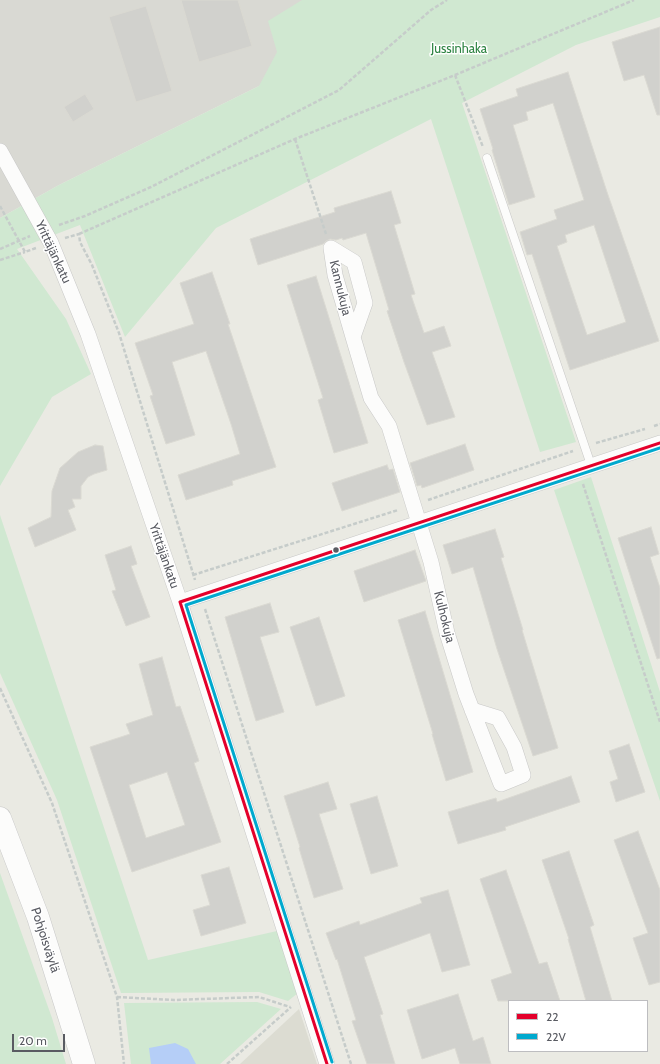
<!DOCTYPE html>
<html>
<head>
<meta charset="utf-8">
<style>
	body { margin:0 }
	#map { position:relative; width:660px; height:1064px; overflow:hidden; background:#eaeae3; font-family:Cabin,sans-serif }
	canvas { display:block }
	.legend { position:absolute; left:508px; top:1000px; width:140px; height:52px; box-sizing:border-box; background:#fff; border:1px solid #bdbdc0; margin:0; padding:5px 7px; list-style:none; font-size:12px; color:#595b62 }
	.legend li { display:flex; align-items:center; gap:8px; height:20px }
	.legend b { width:20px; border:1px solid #bdbdc0 }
	.scale { position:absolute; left:12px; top:1034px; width:53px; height:18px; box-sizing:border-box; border:2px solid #595b62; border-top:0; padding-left:5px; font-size:12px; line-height:14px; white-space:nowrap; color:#595b62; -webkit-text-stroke:3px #fff; paint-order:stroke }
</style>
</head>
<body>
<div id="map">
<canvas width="660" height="1064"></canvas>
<ul class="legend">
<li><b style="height:5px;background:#e4002b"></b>22</li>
<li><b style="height:5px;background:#00a9ce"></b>22V</li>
</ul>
<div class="scale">20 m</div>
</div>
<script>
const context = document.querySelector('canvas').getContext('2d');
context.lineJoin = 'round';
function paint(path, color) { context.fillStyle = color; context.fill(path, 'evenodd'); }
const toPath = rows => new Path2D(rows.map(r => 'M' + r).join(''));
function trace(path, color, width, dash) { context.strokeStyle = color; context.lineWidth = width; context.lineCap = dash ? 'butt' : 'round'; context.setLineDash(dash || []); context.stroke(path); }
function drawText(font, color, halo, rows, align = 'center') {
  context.font = font + ' Cabin,sans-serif'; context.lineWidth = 3; context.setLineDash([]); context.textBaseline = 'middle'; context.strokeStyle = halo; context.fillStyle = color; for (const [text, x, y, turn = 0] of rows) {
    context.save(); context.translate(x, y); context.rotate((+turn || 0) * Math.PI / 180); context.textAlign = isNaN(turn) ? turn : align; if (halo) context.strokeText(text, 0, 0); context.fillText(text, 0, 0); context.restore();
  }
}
paint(toPath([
	[0,0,463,0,259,86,59,185,0,218]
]), '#d9d9d3');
paint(toPath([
	[299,1009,317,1064,240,1064]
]), '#dcdcd2');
paint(toPath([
	[302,0,660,0,660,17,576,45,462,103,576,442,540,452,431,119,216,228,125,337,80,225,17,249,66,319,91,374,52,397,0,486,0,218,59,185,259,86,277,52,268,21],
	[591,477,660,692,660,801,554,490],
	[0,515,148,960,277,931,298,993,288,1001,259,992,121,993,57,800,0,673],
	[0,873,52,1018,66,1064,0,1064],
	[257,1002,281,1009,220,1064,131,1064,124,1003]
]), '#d0e8d1');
paint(toPath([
	[175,1043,188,1049,196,1064,151,1064,149,1048]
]), '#b5cef7');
const building = toPath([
	[181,0,238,0,252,46,199,62,181,0],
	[146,6,172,91,136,102,109,17,146,6],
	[660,27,660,115,657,115,644,75,624,81,612,42,660,27],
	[568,72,607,192,659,341,570,370,532,254,527,255,520,232,557,219,554,210,584,200,553,103,526,112,528,120,513,125,535,197,509,205,492,150,493,149,480,109,518,96,516,89,568,72],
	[594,225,626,322,587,335,557,246,567,242,565,235,594,225],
	[85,94,94,109,73,122,64,107,85,94],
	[391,191,401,223,394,225,415,294,411,295,424,333,444,326,451,346,432,352,455,417,427,425,404,362,387,311,389,310,366,233,343,240,342,238,336,240,330,239,326,241,323,244,258,265,250,239,335,212,334,208,391,191],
	[212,272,230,324,228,324,276,467,232,481,233,485,186,500,178,475,240,454,231,424,206,351,172,362,195,435,166,444,150,396,153,395,135,343,194,324,180,283,212,272],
	[316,276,368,443,334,453,318,400,323,398,287,285,316,276],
	[465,444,474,470,422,488,421,485,417,486,410,463,465,444],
	[95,445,103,446,107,470,94,474,88,477,81,486,81,499,72,499,75,507,68,510,76,530,35,547,28,528,51,517,52,491,60,468,78,452,95,445],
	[387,465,389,470,393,469,400,492,342,511,332,483,387,465],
	[651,527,659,554,650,557,660,588,660,658,657,659,618,538,651,527],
	[495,529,504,557,501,558,523,630,522,630,558,748,533,756,497,649,473,567,452,574,443,545,495,529],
	[131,546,137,564,131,566,150,617,126,626,112,591,116,590,105,555,131,546],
	[415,550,426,581,364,602,354,571,415,550],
	[270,603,279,632,260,637,284,712,256,721,225,617,270,603],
	[425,611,473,772,446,781,432,734,433,734,398,620,425,611],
	[319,617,345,696,316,706,290,627,319,617],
	[162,657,176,707,180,706,199,761,194,763,221,842,132,872,90,747,130,734,126,724,153,715,139,664,162,657],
	[167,772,185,825,146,838,129,785,167,772],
	[629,744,645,792,616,802,610,782,618,779,609,751,629,744],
	[571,776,580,802,505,827,506,830,458,844,448,812,496,798,497,802,571,776],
	[328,782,337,809,319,814,343,889,314,898,299,848,300,847,284,796,328,782],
	[377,796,398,866,371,874,350,804,377,796],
	[638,831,660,890,660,982,649,985,633,938,648,933,614,840,638,831],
	[569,851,594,925,590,927,612,1001,586,1001,568,939,569,939,542,860,569,851],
	[229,867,246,923,201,936,193,910,210,905,201,875,229,867],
	[506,870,539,964,547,962,560,1001,498,1001,491,980,512,973,480,879,506,870],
	[448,890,470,965,442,972,430,933,364,957,383,1014,380,1015,395,1064,367,1064,352,1021,356,1020,337,959,336,960,326,933,359,921,360,925,422,903,420,898,448,890],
	[458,994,473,1041,483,1037,491,1064,460,1064,455,1048,422,1059,407,1010,458,994]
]);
paint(building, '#d1d1cd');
trace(building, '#dad9d2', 1);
const lane = toPath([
	[487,158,591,465]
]);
const street = toPath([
	[0,151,51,243,88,334,180,602,327,1064],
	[353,337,335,275,331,248,354,262,365,303,353,337,371,398,389,426,431,562,447,633,466,694,501,784,523,775,514,747,498,718,472,710],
	[180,602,660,443]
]);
const secondary = toPath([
	[0,818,38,917,84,1064]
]);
trace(lane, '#c8c8c7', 9);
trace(street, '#c8c8c7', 16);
trace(secondary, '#c8c8c8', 23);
trace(toPath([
	[455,75,483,147],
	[295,139,326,234],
	[0,206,25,252,36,248],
	[59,225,85,216,151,187,339,90,431,10,447,0],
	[79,234,295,139,455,75,634,0],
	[65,238,79,234,80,242,92,265,119,333,195,580],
	[0,249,30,236],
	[0,260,25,252],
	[654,426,660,424],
	[596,443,645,429],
	[583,484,660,722],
	[428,500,573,451],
	[193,575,398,510],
	[205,609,351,1064],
	[0,688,52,803,117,997,124,1064],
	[117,997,174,1000,259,997,290,1007],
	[227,1064,291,1007]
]), '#c6ccca', 2.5, [4, 2]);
trace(lane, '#fcfcfb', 8);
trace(street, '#fcfcfb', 15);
trace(secondary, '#fcfcfb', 22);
trace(toPath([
	[327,1064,180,602,660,443]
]), '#e4002b', 3);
trace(toPath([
	[332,1062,186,605,660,448]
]), '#00a9ce', 3);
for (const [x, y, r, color] of [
	[336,550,3.5,"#595b62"]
]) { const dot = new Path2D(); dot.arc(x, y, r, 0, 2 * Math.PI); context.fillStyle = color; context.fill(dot); trace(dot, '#fff', 1.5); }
drawText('13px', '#2e8443', '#fff', [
	["Jussinhaka",459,49]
]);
drawText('13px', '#595b62', '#fff', [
	["Yrittäjänkatu",53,252,65],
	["Kannukuja",340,288,76],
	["Yrittäjänkatu",164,556,71],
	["Kulhokuja",444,617,76],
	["Pohjoisväylä",45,940,72]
]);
</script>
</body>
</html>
